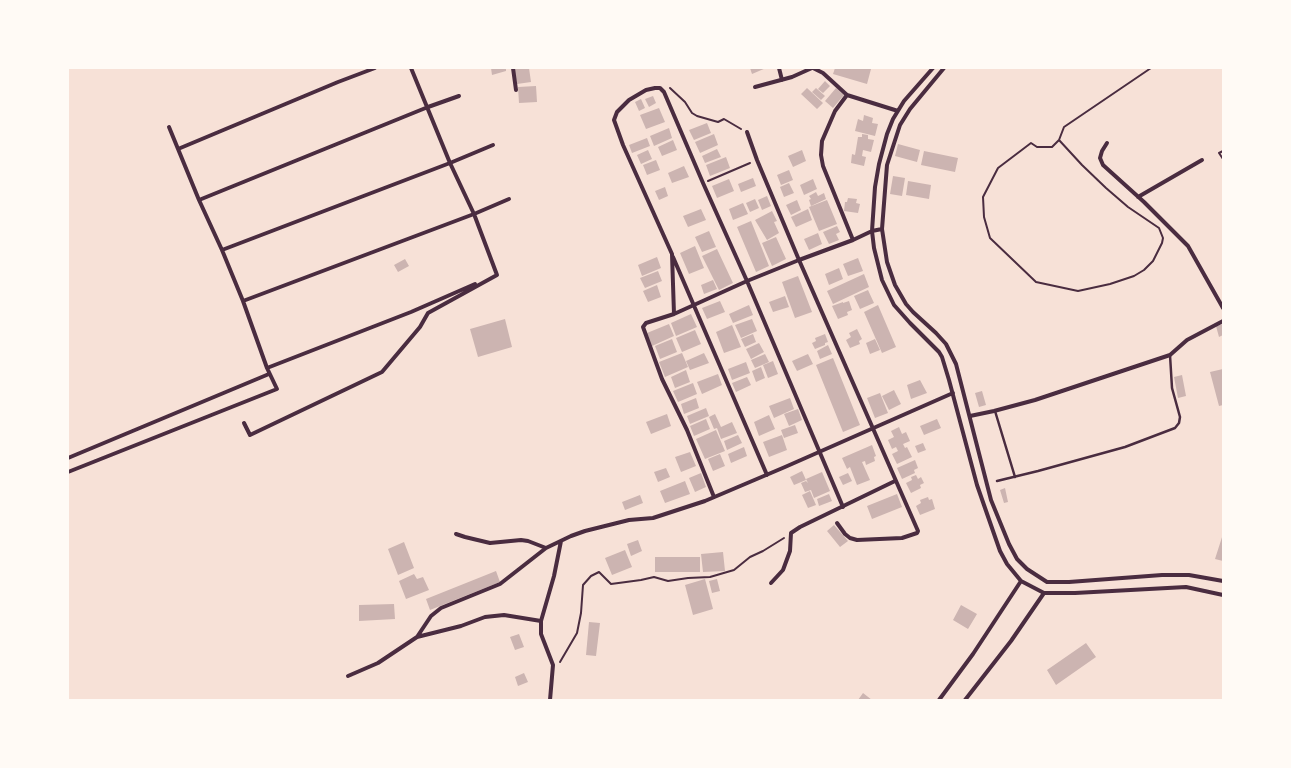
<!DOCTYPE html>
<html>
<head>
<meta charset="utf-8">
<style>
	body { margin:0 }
	#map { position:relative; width:1291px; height:768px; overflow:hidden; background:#f7e1d7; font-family:Bitter,serif }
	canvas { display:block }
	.frame { position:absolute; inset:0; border:69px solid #fffaf5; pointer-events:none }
</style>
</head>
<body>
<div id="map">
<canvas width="1291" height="768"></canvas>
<div class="frame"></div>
</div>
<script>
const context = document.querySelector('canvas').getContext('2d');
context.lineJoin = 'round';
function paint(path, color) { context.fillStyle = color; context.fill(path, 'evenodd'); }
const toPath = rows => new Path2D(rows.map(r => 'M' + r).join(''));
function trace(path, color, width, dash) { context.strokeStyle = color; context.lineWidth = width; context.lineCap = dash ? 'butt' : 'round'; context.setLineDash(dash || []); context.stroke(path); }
paint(toPath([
	[491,68,506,68,506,71,492,75],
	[519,68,529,68,531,82,517,84,514,69],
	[750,68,766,68,752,74],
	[835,68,866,68,871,69,867,84,833,74],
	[825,81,830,86,823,93,818,89],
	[536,86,537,102,519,103,518,87],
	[807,88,823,103,817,109,801,94],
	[816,88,825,96,821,100,812,92],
	[836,88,844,95,833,108,825,101],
	[653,96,656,103,649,107,645,99],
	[641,99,645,108,639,111,635,102],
	[659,108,665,122,646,129,640,115],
	[864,115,873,118,872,123,878,124,875,136,855,131,858,119,863,121],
	[707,123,711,133,694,140,689,130],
	[669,128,672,138,654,146,650,136],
	[714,134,718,145,700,153,695,142],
	[862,134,868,135,868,139,874,140,871,152,863,150,862,156,866,157,864,166,851,163,852,154,855,155,858,137,862,137],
	[647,138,650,146,632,153,629,145],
	[673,140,677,150,662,156,658,147],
	[898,144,920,150,917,162,895,156],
	[717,149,721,157,705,163,702,156],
	[648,150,652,159,641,164,637,155],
	[802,150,806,161,793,167,788,156],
	[924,151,958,158,955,172,921,165],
	[726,157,730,168,710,176,706,165],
	[656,160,660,170,647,175,643,165],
	[684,166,689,177,672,183,668,173],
	[789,170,793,180,781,185,777,175],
	[893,176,905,178,902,196,890,194],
	[753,178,756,186,741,192,738,184],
	[729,179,734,191,717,198,712,186],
	[813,179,817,189,804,195,800,185],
	[908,181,931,185,929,199,906,195],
	[789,183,794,193,784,197,780,187],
	[665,187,668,196,659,200,655,191],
	[816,192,818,196,824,193,826,199,811,206,809,200,811,199,809,196],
	[767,196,771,206,762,210,758,200],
	[848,198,857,199,856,203,860,204,858,213,844,211,845,202,847,202],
	[755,199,759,208,750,212,746,203],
	[797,200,801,210,791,215,786,205],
	[827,200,837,224,819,231,809,207],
	[743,203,748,214,733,220,729,209],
	[701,209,706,220,688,227,683,216],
	[808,209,812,220,796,227,791,217],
	[772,211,777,221,774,222,779,233,767,240,755,220],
	[751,221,769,266,756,272,737,227],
	[837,226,840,232,836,234,839,240,829,244,823,232],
	[709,231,716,247,702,252,695,237],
	[818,233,822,244,809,250,804,239],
	[776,237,786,259,772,266,762,243],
	[695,246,704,268,689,274,680,253],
	[717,249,733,283,719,290,702,256],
	[657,257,661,268,642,276,638,265],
	[858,258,863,271,848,276,843,264],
	[405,259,409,266,398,272,394,265],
	[839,268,843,279,829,285,825,274],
	[658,271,662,281,645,288,640,278],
	[864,274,869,287,833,304,827,291],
	[798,276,812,312,795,318,782,282],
	[713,280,717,289,704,294,701,285],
	[657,285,661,297,648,302,643,291],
	[868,290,874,303,860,309,854,296],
	[785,296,789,307,773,312,769,302],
	[720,301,725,312,707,319,702,308],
	[849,301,852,310,847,312,848,315,838,319,832,306,843,302,843,303],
	[749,305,753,315,733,323,729,314],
	[878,305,896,347,882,353,864,312],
	[691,314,697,327,676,336,671,323],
	[505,319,512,347,478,357,470,329],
	[752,319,757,331,741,338,735,325],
	[669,324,674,336,652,346,647,333],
	[1223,324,1223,335,1219,337,1216,326],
	[732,325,741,347,724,353,716,332],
	[857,329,862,339,859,341,860,344,850,348,846,340,851,337,849,333],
	[695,330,701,344,682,352,676,338],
	[753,334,756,342,745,347,741,339],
	[825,334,828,342,825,343,825,345,815,349,812,343,816,341,815,338],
	[672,339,677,352,660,359,655,346],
	[875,339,880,350,870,354,866,343],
	[759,343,764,352,751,359,746,349],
	[828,345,832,354,820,359,817,351],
	[682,353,688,367,665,377,659,362],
	[704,353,709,363,690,370,686,361],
	[765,354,769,362,755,368,751,360],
	[808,354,813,364,797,371,792,361],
	[833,358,860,425,843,432,816,365],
	[773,361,778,374,768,378,763,365],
	[746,362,750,373,732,380,728,369],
	[761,367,765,378,756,382,752,371],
	[1223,369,1223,405,1219,406,1210,372],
	[686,370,690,382,675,388,671,377],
	[718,374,722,385,702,394,697,382],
	[1182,375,1186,396,1178,398,1174,377],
	[747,377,751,385,736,392,732,383],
	[920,380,927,393,911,399,907,385],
	[693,383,697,394,678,402,673,391],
	[894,390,901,404,889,410,882,396],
	[982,391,986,405,979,407,975,393],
	[880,393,888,413,875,418,867,398],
	[696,398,699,408,684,414,681,404],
	[790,398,794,409,774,418,769,406],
	[706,408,709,416,690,424,687,416],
	[798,409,802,420,789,426,784,414],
	[667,414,671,426,651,434,646,422],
	[715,414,721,427,732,422,737,433,721,439,717,428,714,429,709,417],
	[769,415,775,429,759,436,754,422],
	[706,419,710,429,694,436,690,426],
	[937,419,941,428,924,435,920,426],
	[795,425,798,433,784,438,781,430],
	[899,427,902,434,906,432,910,441,903,444,905,448,907,447,912,457,897,464,892,454,898,451,896,447,892,449,888,440,894,437,891,431],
	[716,430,725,451,705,459,696,439],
	[738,435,742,443,727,450,724,441],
	[782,435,787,450,769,457,763,442],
	[923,443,926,450,918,453,915,446],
	[872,445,876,456,874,457,875,461,866,465,865,461,862,462,870,480,857,485,850,467,847,469,842,458],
	[744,447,747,456,731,463,728,454],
	[690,452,696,466,681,472,675,457],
	[720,454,725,466,713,471,708,459],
	[915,460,918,468,914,470,915,473,902,479,897,468],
	[666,468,670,477,658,482,654,472],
	[802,471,806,480,794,485,790,477],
	[822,472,830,491,814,498,811,490,805,492,801,483,806,481,808,483,806,479],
	[701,473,706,487,695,492,689,478],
	[848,473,852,481,843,485,839,477],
	[916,475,918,479,921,477,924,483,920,485,921,488,911,493,906,483,912,480,911,477],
	[685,481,690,494,665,503,660,491],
	[1005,488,1008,502,1004,503,1000,490],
	[810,491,816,505,808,508,802,495],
	[829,494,832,501,819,506,817,499],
	[897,494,902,507,872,519,867,506],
	[640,495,643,503,625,510,622,502],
	[928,497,929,500,932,499,935,509,920,515,916,506,921,503,920,500],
	[834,525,848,541,840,547,827,531],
	[1223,534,1223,561,1215,559],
	[638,540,642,551,631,556,627,544],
	[404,542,414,568,398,575,388,549],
	[625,550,632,567,612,575,605,558],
	[723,552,725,571,703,572,701,554],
	[655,557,700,557,700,572,655,572],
	[496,571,500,582,430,610,426,599],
	[414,574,417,579,423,577,429,590,406,599,399,581],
	[705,579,713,609,693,615,685,585],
	[717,579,720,591,712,593,709,581],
	[394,604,395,619,359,621,359,605],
	[961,605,977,614,968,629,953,620],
	[589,622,600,623,596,656,586,655],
	[519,634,524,647,515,650,510,637],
	[1086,643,1096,657,1056,685,1047,670],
	[524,673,528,682,518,686,515,677],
	[863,693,872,700,858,700]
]), '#ccb4b1');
trace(toPath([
	[670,88,685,102,692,113,697,116,718,122,724,119,741,129],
	[1059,140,1082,165,1106,188,1128,207,1159,228,1163,238,1162,243,1153,261,1144,270,1134,276,1110,284,1078,291,1036,282,990,238,984,217,983,197,998,168,1031,143,1037,147,1052,147,1059,140,1064,127,1151,68],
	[1223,151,1219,153,1223,159],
	[708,181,750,163],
	[560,662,577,633,581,613,583,585,591,576,599,572,611,584,641,580,654,577,668,581,688,578,710,577,734,570,750,557,763,551,784,538]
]), '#4a2c40', 2);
trace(toPath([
	[995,411,1015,477],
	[997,481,1038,471,1125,447,1175,428,1179,423,1180,417,1172,388,1170,355]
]), '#4a2c40', 2.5);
trace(toPath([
	[513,68,516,90],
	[779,68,782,80],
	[813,68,823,73,847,95,898,111],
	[933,68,904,101,893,119,887,134,879,164,875,187,872,231,874,248,882,280,894,305,910,323,939,352,942,357,949,380,977,485,1000,551,1007,564,1021,581,1044,593,1075,593,1186,587,1223,595],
	[944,68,910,109,900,125,887,165,882,229,887,262,895,285,906,304,913,312,936,333,946,344,956,364,991,500,1009,544,1017,559,1027,569,1047,582,1069,582,1162,575,1189,575,1223,581],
	[755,87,792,77,812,68],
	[847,95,835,111,822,141,821,155,823,166,853,240],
	[747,132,757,160,799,260,918,531,917,533,902,538,857,540,850,538,845,534,837,523],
	[1107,143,1102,151,1100,158,1103,165,1144,202,1188,246,1223,308],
	[178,149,338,82,375,68],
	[1138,197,1202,160],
	[199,200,428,107,459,96],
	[222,250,450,163,493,145],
	[673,257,767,475],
	[243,301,474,214,509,199],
	[674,314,747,281,799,260,853,240,872,231,882,229],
	[267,368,411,312,475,284],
	[970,416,994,411,1035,400,1170,355,1187,340,1223,321],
	[244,423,250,435,382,372,420,327,428,313,497,275,474,214,450,163,411,68],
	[68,458,269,374],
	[68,472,277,389,267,368,243,301,222,250,199,200,169,127],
	[714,497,687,430,662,379,643,327,646,323,674,314,672,254,623,145,614,120,617,112,629,100,646,90,655,88,660,88,664,92,703,183,747,281,843,507],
	[456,534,465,537,490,543,521,540,528,541,546,548],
	[771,583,783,570,790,551,791,533,800,527,895,481],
	[541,621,554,576,561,541],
	[417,637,461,626,485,617,504,615,541,621,541,634,553,665,550,700],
	[348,676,378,663,417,637,431,616,441,608,500,584,546,548,571,536,585,531,629,520,653,518,705,501,785,467,953,393],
	[939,700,973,654,1021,581],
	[965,700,1011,641,1044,593]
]), '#4a2c40', 4);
</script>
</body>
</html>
